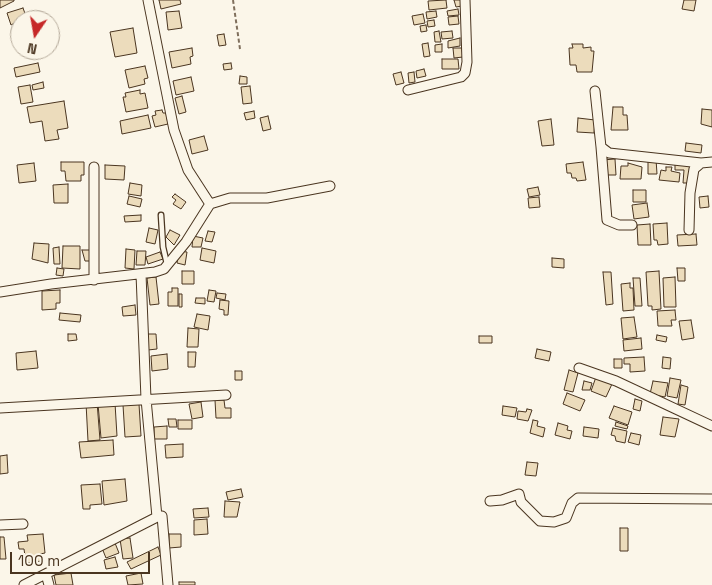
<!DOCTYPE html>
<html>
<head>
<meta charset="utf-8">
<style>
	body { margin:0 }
	#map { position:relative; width:712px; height:585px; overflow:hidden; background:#fbf6e9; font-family:"Space Grotesk",sans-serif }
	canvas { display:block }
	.north { position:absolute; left:10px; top:10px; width:50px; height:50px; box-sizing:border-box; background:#fbf6e9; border:1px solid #b4a999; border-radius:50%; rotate:192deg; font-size:14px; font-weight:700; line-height:20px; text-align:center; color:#4a3520 }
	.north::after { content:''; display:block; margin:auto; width:18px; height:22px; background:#c62828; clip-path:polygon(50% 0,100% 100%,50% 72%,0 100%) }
	.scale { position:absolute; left:10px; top:552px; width:140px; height:22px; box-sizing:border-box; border:2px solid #4a3520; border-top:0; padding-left:6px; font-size:15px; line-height:18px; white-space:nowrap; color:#4a3520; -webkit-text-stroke:4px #fbf6e9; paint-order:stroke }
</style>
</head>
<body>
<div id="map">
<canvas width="712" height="585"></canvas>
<div class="north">N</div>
<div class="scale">100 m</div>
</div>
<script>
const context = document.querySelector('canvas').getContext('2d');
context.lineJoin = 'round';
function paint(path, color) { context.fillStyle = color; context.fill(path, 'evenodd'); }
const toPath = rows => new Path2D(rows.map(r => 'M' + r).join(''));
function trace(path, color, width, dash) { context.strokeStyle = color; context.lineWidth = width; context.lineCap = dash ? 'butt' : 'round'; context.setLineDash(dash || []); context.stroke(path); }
const building = toPath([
	[0,0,14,0,14,1,0,8,0,0],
	[159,0,180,0,181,4,161,9,159,0],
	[446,0,447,8,429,10,428,1,446,0],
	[454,0,461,0,462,6,456,7,454,0],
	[684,0,696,0,694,11,682,9,684,0],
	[23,8,27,19,20,20,11,25,7,13,23,8],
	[458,9,459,15,448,16,447,11,458,9],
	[179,11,182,28,168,30,166,12,179,11],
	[436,11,437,17,427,19,426,12,436,11],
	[423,14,425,23,414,25,412,16,423,14],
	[458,16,459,24,449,25,448,17,458,16],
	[434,20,435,26,428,27,427,21,434,20],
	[426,25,427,31,421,32,420,26,426,25],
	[133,28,137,53,115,57,110,32,133,28],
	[439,31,441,42,435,42,434,32,439,31],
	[452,31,453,38,442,39,441,32,452,31],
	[224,34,226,45,219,46,217,35,224,34],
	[460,38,460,46,448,48,448,41,460,38],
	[428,43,430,56,424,57,422,44,428,43],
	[442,44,442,52,435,52,435,45,442,44],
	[572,44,583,44,583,48,591,47,591,51,594,51,592,72,577,72,576,65,570,65,569,48,573,48,572,44],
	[192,48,193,56,190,57,191,64,172,68,169,52,192,48],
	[453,48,462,48,463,57,454,58,453,48],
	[442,59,458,59,459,69,442,69,442,59],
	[38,63,40,72,16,77,14,68,38,63],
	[231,63,232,69,224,70,223,64,231,63],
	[145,66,148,78,144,79,145,84,129,88,125,70,145,66],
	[424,69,426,76,417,78,416,71,424,69],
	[401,72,404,83,396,85,393,74,401,72],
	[414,72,415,82,409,83,408,73,414,72],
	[240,76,247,77,247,84,239,84,240,76],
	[191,77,194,91,176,95,173,81,191,77],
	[43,82,44,88,33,90,32,85,43,82],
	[30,85,33,102,21,104,18,87,30,85],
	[250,86,252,103,243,104,241,87,250,86],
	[140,90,140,94,145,93,148,108,126,112,123,97,126,97,125,93,140,90],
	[182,96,186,112,179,114,175,98,182,96],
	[64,101,68,128,57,130,59,139,45,141,42,121,30,123,27,107,64,101],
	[613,107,623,107,623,115,627,115,628,130,611,130,613,107],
	[702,109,712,110,712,127,701,124,702,109],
	[162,110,163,113,166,113,168,124,155,127,152,116,156,115,155,111,162,110],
	[254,111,255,118,246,120,244,113,254,111],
	[148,115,151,128,122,134,120,121,148,115],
	[268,116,271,129,263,131,260,118,268,116],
	[578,118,595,120,594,133,577,132,578,118],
	[551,119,554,145,542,146,538,121,551,119],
	[204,136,208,150,192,154,189,140,204,136],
	[686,143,702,145,701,153,685,151,686,143],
	[615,159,616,175,603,175,602,160,615,159],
	[656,159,657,174,648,174,648,160,656,159],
	[61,162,84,162,84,175,81,175,81,181,66,181,65,171,61,171,61,162],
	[583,162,586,180,577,181,576,178,572,178,571,173,567,173,566,164,583,162],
	[34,163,36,181,19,183,17,165,34,163],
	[628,163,642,167,641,179,620,179,621,166,628,166,628,163],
	[675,164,691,164,691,183,683,183,684,170,675,170,675,164],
	[105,165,125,166,124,180,105,179,105,165],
	[666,167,672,167,671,171,680,173,679,182,659,180,661,170,666,171,666,167],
	[130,183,142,185,141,196,128,194,130,183],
	[68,184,68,203,54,203,53,185,68,184],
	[538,187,540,195,529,197,527,189,538,187],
	[633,190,646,190,646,202,633,202,633,190],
	[175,194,186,202,181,209,173,204,176,200,172,197,175,194],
	[129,196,142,199,140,207,127,204,129,196],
	[708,196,709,207,700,208,699,197,708,196],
	[539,197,540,207,529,208,528,198,539,197],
	[647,203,649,217,634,219,632,205,647,203],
	[141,215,141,221,125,222,124,216,141,215],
	[667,223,668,244,658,245,657,240,654,240,653,224,667,223],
	[650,224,651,245,638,245,637,225,650,224],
	[149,228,158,230,155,244,146,242,149,228],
	[170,230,180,235,174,245,166,237,170,230],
	[208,231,215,232,212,242,205,241,208,231],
	[696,234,697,245,678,246,677,235,696,234],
	[193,236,203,238,201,247,192,247,193,236],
	[34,243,49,244,48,263,32,259,34,243],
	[63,246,80,246,80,269,62,268,63,246],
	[59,247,60,264,54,264,53,248,59,247],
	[202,248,216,251,214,263,200,260,202,248],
	[126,249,135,250,134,269,125,268,126,249],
	[82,250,93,250,92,261,85,261,82,250],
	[137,251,146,251,145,265,136,265,137,251],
	[179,251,187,252,185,265,177,263,179,251],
	[160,252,163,259,148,264,146,257,160,252],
	[552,258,564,259,564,268,552,267,552,258],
	[57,268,64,269,63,276,56,275,57,268],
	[677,268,685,268,685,281,678,281,677,268],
	[182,271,194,271,194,284,182,284,182,271],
	[659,271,661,309,652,310,652,306,648,306,646,272,659,271],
	[603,272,611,272,613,304,606,305,603,272],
	[156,277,159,304,150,305,147,278,156,277],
	[675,277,676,307,664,307,663,278,675,277],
	[633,278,640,278,642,306,635,306,633,278],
	[630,283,630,288,633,288,634,310,623,311,621,284,630,283],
	[172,288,178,288,178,306,168,306,168,292,172,292,172,288],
	[60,290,60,303,56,303,56,309,42,310,42,291,60,290],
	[209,290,216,291,214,302,207,301,209,290],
	[217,293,226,294,225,300,216,298,217,293],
	[179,294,182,294,182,307,179,307,179,294],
	[196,298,205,298,205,304,195,303,196,298],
	[220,300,229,301,228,315,224,315,224,310,219,309,220,300],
	[135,305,136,315,123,316,122,307,135,305],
	[675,310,676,320,671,320,672,326,658,326,657,311,675,310],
	[60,313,81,315,80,322,59,320,60,313],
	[197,314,210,316,208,330,194,327,197,314],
	[634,317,637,337,623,339,621,318,634,317],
	[691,320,694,338,682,340,679,321,691,320],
	[188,328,199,329,198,347,187,347,188,328],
	[68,334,76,334,77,340,68,341,68,334],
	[147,334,156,334,157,349,148,350,147,334],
	[657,335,667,337,666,342,656,340,657,335],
	[479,336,492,336,492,343,479,343,479,336],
	[641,338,642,349,624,351,623,340,641,338],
	[537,349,551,352,549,361,535,358,537,349],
	[36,351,38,368,17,370,16,353,36,351],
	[188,352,196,352,195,367,188,367,188,352],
	[167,354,168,369,152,371,151,356,167,354],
	[644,357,645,371,630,372,630,364,624,364,624,358,644,357],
	[663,357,671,358,670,369,662,368,663,357],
	[614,359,622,359,622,368,614,368,614,359],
	[569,370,578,373,573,392,564,390,569,370],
	[235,371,242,371,242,380,235,380,235,371],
	[596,377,612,384,606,397,591,391,596,377],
	[670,378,681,380,677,398,667,396,670,378],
	[584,381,592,383,590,390,582,390,584,381],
	[653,381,668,383,665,397,650,394,653,381],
	[681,385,688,387,685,405,678,404,681,385],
	[567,393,585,400,580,411,563,404,567,393],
	[635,399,642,401,640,411,633,409,635,399],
	[215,400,224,400,225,408,231,408,231,418,216,418,215,400],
	[97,402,100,440,88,441,86,403,97,402],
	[201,402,203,417,192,419,189,404,201,402],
	[115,403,117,436,101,438,98,404,115,403],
	[139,404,141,436,125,437,123,405,139,404],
	[503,406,517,408,515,417,502,415,503,406],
	[614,406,632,412,628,425,609,418,614,406],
	[527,409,532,410,528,421,517,419,518,411,526,412,527,409],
	[663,417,679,419,675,437,660,435,663,417],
	[168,419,176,419,177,427,169,427,168,419],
	[178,420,192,420,192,429,178,429,178,420],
	[533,420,538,421,537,426,545,428,543,437,530,433,533,420],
	[616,422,628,426,627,429,615,426,616,422],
	[558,423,568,426,567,430,572,431,570,439,555,435,558,423],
	[167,426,167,439,154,439,154,427,167,426],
	[584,427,599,429,598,438,583,436,584,427],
	[613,428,627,431,625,443,616,441,615,436,611,435,613,428],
	[631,433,641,435,639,445,628,442,631,433],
	[113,440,114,455,81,458,79,442,113,440],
	[183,444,183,457,166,458,165,445,183,444],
	[7,455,8,473,0,474,0,456,7,455],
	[527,462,538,463,536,476,525,475,527,462],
	[125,479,127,501,104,505,102,481,125,479],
	[100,484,102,504,90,505,90,509,83,509,81,485,100,484],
	[241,489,243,497,228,500,226,492,241,489],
	[225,501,240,502,237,517,224,517,225,501],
	[208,508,209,517,194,518,193,509,208,508],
	[207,519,208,534,194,535,194,520,207,519],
	[620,528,628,528,628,551,620,551,620,528],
	[43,534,45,553,40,554,41,561,26,563,24,549,19,549,18,542,28,541,27,535,43,534],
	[169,534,181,534,181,547,169,548,169,534],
	[0,537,4,537,6,559,0,559,0,537],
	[130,538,133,558,123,559,120,539,130,538],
	[115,543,119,553,106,558,102,548,115,543],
	[158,547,161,555,131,569,127,562,158,547],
	[115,557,118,567,106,569,104,560,115,557],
	[71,573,73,585,56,585,54,575,71,573],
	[141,573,143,584,128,585,126,576,141,573],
	[179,582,195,582,195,585,179,585,179,582]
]);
paint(building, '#ecdcbc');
trace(building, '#4a3520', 1);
const lane = toPath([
	[161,215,163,247,167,264]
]);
const street = toPath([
	[148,0,174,130,188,170,210,204],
	[408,90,461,77,465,73,467,62,465,0],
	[595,91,601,147,609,153,701,163],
	[601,147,607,220,619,225,632,225],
	[94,167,94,280],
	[689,230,690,193,694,169,701,163,712,162],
	[141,274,146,399,157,517],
	[0,292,51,284,155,272,164,269,186,242,210,204,230,198,267,198,330,186],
	[579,368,616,381,712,426],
	[0,408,226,395],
	[490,501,502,500,519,494,521,502,540,521,554,522,566,518,572,503,578,498,712,499],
	[0,525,23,524],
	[46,574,49,585],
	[24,585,157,517,162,516,168,585]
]);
trace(lane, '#4a3520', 7);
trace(street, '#4a3520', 11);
trace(toPath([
	[233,0,240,49]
]), '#7f6f5c', 2, [4, 2.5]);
trace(lane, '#fbf6e9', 4.5);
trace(street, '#fbf6e9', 9);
</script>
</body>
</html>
